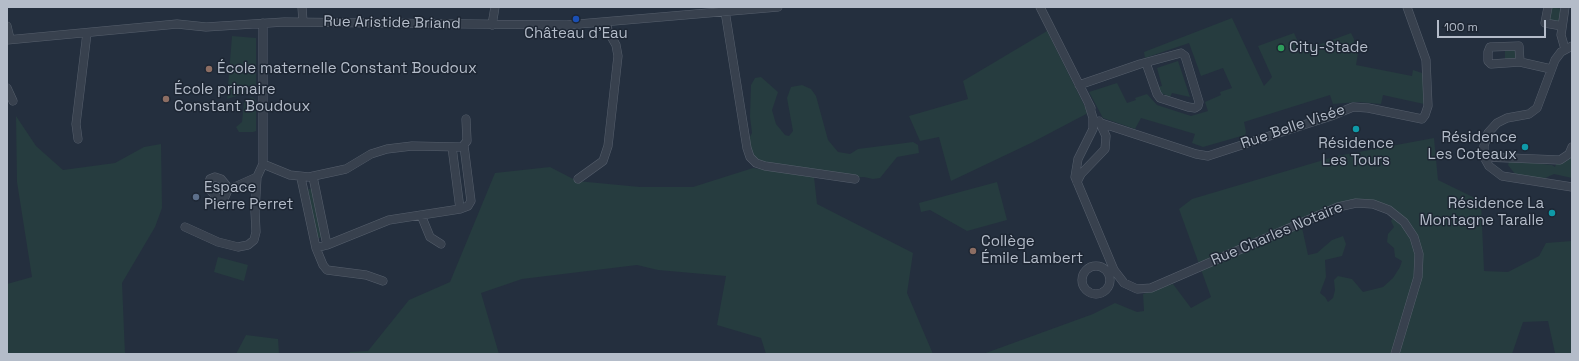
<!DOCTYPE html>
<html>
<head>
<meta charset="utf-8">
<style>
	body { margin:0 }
	#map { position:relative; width:1579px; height:361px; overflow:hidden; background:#242f3e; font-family:"Space Grotesk",sans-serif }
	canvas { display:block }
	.frame { position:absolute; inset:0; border:8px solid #b4bcc9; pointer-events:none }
	.scale { position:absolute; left:1437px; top:20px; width:109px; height:18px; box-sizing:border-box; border:2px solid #b4bcc9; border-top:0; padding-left:5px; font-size:12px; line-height:14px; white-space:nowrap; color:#b4bcc9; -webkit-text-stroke:3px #1d2633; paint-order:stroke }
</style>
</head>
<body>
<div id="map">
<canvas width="1579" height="361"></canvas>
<div class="frame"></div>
<div class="scale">100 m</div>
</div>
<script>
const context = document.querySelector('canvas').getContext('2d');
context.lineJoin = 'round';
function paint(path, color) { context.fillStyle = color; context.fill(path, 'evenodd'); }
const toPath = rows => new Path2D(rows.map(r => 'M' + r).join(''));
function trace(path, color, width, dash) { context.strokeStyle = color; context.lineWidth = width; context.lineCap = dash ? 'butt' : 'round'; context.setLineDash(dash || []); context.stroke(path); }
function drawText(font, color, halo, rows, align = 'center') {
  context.font = font + ' "Space Grotesk",sans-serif'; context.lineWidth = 3; context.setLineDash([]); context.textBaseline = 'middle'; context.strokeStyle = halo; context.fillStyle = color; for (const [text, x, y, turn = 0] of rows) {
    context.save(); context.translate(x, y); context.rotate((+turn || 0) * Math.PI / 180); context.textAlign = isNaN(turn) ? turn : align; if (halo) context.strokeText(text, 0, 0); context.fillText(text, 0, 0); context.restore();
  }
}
paint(toPath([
	[1550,7,1562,9,1560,22,1548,20],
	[1232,18,1264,86,1272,77,1258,46,1294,33,1302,51,1351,33,1354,39,1353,49,1356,50,1358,53,1356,65,1412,76,1413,70,1422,73,1424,76,1424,104,1383,95,1381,104,1358,102,1333,104,1330,95,1244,122,1246,132,1245,135,1203,147,1192,143,1195,134,1141,118,1135,129,1103,118,1089,92,1117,83,1127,103,1136,100,1135,98,1147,94,1157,105,1191,116,1208,111,1205,102,1221,95,1220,92,1232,88,1223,68,1201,76,1189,43,1145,58,1144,52],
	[1047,31,1088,113,1031,143,951,181,939,137,920,141,909,116,968,99,963,81],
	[232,36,256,38,256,90,227,99],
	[1505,49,1513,49,1516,52,1516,59,1505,61],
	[1178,61,1190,97,1172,93,1170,97,1161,93,1157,87,1162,86,1157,68],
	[761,77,778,92,772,110,776,124,785,135,789,136,793,131,787,98,791,87,802,85,811,89,816,96,828,140,838,152,850,154,858,149,913,142,918,145,919,153,897,157,880,178,873,179,864,177,846,178,753,161,749,139,752,133,750,117,751,85,755,78],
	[252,97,256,100,256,131,253,132,239,132,236,127,242,122,244,101],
	[16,116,36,146,63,170,115,163,144,147,161,144,162,208,155,227,122,283,125,354,7,354,7,284,32,277,17,182],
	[1434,138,1438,180,1481,201,1484,271,1508,272,1539,256,1546,243,1572,241,1572,354,1555,353,1548,321,1523,322,1512,354,983,354,1093,314,1115,303,1137,312,1144,311,1143,294,1173,284,1191,308,1211,297,1179,209,1192,199,1337,156],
	[1363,203,1395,214,1391,221,1394,227,1388,234,1387,242,1394,248,1395,257,1402,261,1400,267,1393,278,1383,287,1363,292,1352,279,1338,276,1334,280,1335,290,1333,298,1328,302,1325,297,1320,293,1326,277,1325,260,1342,256,1346,244,1343,236,1332,240,1317,253,1308,255,1301,223],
	[1571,158,1572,178,1554,174,1543,179,1515,174,1508,165,1509,162,1513,161,1552,165,1555,167,1556,164,1565,162],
	[550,167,577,181,640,187,693,187,753,168,814,177,817,204,913,253,907,293,933,354,766,354,761,338,717,325,726,276,658,270,637,265,522,279,481,293,499,354,349,354,350,352,368,351,409,300,450,282,495,173],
	[997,182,1007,220,967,231,930,210,921,212,919,203],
	[308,189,312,189,322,237,320,238,317,238],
	[218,257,248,265,244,281,214,272],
	[246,335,278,339,279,354,236,354]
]), '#263c3f');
const street = toPath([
	[302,7,303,22],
	[1040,7,1091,108],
	[1548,7,1545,23,1562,26],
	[725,11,747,148,750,157,756,163,765,166,855,179],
	[492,25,495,7],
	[7,26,10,39],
	[7,40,177,24,206,27,284,22,567,25,778,7],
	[1572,46,1561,52,1555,60,1537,108,1529,114,1507,118,1497,123,1488,133,1484,146,1484,157,1489,166,1502,176,1572,187],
	[1565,49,1561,35,1565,7],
	[1520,62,1519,46,1490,47,1488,52,1488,61,1491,64,1520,62,1551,69],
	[1079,85,1140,64,1181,53,1185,56,1199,102,1198,106,1195,108,1188,107,1160,98,1157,94,1146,63],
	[7,88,13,101],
	[1089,105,1093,118,1093,129,1078,159,1075,177,1114,270,1124,283,1137,289,1151,288,1338,207,1356,203,1373,204,1389,210,1404,222,1414,237,1419,254,1418,277,1395,354],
	[1101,123,1196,154,1208,156,1331,116,1353,107,1368,108,1422,119,1425,115,1428,106,1426,60,1407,7],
	[78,139,76,124,87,33],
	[452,147,460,209,468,206,471,201,464,146],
	[1484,157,1560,160,1569,154,1572,147],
	[263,164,290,175,309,177,346,169,371,154,387,149,412,146,462,147,467,141,466,119],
	[301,178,316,248,327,245,313,177],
	[578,179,603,161,608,146,618,56,616,45,608,31,607,23],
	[1077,182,1081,174,1105,149,1106,136,1099,121],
	[228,190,226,185,221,179,215,177,210,179,209,184,210,190,217,197,224,199,228,190,257,177,263,164,263,23],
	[421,215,430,237,441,244],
	[185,227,218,242,238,247,248,245,254,240,256,232,255,211,257,177],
	[327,245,389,220,460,209],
	[316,248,323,265,327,270,366,275,383,281],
	'1082 280a14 14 0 1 1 28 0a14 14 0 1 1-28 0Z'
]);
trace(street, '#565f6c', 9);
trace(street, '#38414e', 8);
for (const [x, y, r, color] of [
	[576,19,4,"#1a4fb4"],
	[1281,48,4,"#2e9e5b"],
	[209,69,4,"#8d6e63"],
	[166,99,4,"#8d6e63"],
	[1356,129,4,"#0f9aa8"],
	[1525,147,4,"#0f9aa8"],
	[196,197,4,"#5c6f8a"],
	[1552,213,4,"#0f9aa8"],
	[973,251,4,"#8d6e63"]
]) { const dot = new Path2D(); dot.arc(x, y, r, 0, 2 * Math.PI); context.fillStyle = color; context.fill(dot); trace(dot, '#1d2633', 1.5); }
drawText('15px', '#b4bcc9', '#1d2633', [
	["Rue Aristide Briand",392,23,1],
	["Rue Belle Visée",1293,127,-19],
	["Rue Charles Notaire",1277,234,-23]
]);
drawText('15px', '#b4bcc9', '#1d2633', [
	["Château d'Eau",576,34,"center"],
	["City-Stade",1289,48],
	["École maternelle Constant Boudoux",217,69],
	["École primaire",174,90],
	["Constant Boudoux",174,107],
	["Résidence",1517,138,"right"],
	["Les Coteaux",1517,155,"right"],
	["Résidence",1356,144,"center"],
	["Les Tours",1356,161,"center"],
	["Espace",204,188],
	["Pierre Perret",204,205],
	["Résidence La",1544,204,"right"],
	["Montagne Taralle",1544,221,"right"],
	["Collège",981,242],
	["Émile Lambert",981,259]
], 'left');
</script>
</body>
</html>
